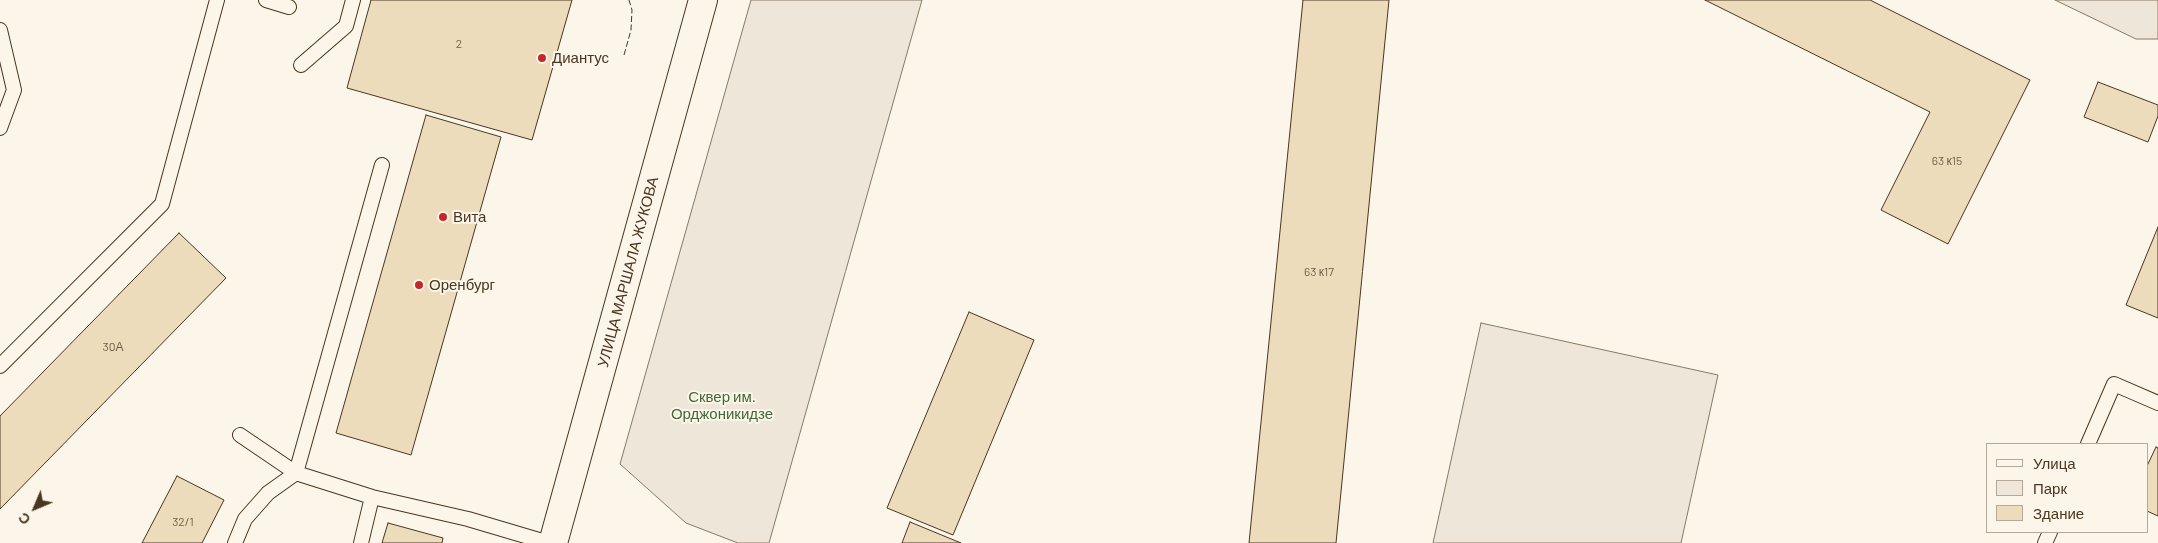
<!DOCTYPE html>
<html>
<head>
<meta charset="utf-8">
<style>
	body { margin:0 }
	#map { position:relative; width:2158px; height:543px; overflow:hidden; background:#fbf6e9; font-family:Barlow,sans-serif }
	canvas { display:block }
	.legend { position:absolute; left:1986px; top:443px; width:162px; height:90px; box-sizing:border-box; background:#fbf6e9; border:1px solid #b4a999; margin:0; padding:6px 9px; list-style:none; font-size:15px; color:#4a3520 }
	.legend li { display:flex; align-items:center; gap:10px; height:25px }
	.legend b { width:25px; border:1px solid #b4a999 }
	.north { position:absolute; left:10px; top:483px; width:50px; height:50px; -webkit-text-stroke:4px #fbf6e9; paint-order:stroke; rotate:225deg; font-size:14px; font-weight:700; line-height:20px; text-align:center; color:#4a3520 }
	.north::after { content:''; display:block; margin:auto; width:18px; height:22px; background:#4a3520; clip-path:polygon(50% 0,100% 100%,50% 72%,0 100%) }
</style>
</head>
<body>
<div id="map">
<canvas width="2158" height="543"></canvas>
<ul class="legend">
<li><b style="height:6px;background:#fbf6e9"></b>Улица</li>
<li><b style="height:14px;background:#ede6d9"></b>Парк</li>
<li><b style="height:14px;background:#ecdcbc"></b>Здание</li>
</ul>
<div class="north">С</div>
</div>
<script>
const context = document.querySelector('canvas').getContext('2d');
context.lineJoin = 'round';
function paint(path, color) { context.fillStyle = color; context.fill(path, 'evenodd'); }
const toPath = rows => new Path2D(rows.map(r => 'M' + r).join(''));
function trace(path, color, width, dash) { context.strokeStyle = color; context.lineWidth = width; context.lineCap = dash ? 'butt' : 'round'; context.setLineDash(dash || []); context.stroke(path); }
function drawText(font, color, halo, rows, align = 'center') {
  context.font = font + ' Barlow,sans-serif'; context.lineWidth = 4; context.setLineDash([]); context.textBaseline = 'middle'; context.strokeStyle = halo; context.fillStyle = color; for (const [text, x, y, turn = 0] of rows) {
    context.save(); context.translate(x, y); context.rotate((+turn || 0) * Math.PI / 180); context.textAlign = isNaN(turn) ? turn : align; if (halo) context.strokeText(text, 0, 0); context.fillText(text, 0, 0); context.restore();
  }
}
const green = toPath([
	[751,0,922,0,769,543,738,543,686,523,620,464,751,0],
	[2055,0,2158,0,2158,39,2136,39,2055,0],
	[1481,323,1718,375,1681,543,1433,543,1481,323]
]);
paint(green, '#ede6d9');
trace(green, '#887966', 1);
const building = toPath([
	[371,0,572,0,532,140,347,88,371,0],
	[1303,0,1389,0,1336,543,1249,543,1303,0],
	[1705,0,1870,0,2030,80,1948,244,1881,210,1930,112,1705,0],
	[2098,82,2158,105,2158,116,2148,142,2084,117,2098,82],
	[426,115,501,137,411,455,336,433,426,115],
	[2158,227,2158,318,2126,305,2158,227],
	[179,233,226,278,0,509,0,416,179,233],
	[969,312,1034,340,953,535,887,508,969,312],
	[2156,447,2158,448,2158,516,2147,511,2147,466,2156,447],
	[177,476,224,500,202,543,142,543,177,476],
	[910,522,961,543,902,543,910,522],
	[388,523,443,538,442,543,382,543,388,523]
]);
paint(building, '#ecdcbc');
trace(building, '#4a3520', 1);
const service = toPath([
	[266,0,289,7],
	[0,30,14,90,0,128],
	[301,65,346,26,353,0],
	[0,366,162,204,217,0],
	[240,435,296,473,372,497,468,519,549,543],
	[2088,444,2114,384,2158,403],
	[235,543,245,519,268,493,296,473,382,165],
	[361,543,372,497],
	[2045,543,2050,532]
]);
const secondary = toPath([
	[553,543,703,0]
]);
trace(service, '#4a3520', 16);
trace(secondary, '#4a3520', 30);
trace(service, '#fbf6e9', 14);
trace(secondary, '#fbf6e9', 28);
trace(toPath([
	[624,55,631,30,632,10,629,0]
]), '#4a3520', 1, [6, 2.5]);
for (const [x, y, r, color] of [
	[542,58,5,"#c62828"],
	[443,217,5,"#c62828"],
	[419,285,5,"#c62828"]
]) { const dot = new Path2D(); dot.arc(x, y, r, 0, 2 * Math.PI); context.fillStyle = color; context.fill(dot); trace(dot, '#fbf6e9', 2); }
drawText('12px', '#725f47', null, [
	["2",459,44],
	["63 к15",1947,161],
	["63 к17",1319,272],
	["30А",113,347],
	["32/1",183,522]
]);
drawText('15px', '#4a3520', '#fbf6e9', [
	["Диантус",552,58],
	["Вита",453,217],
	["Оренбург",429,285]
], 'left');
drawText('15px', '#4a3520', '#fbf6e9', [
	["УЛИЦА МАРШАЛА ЖУКОВА",628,272,-75]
]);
drawText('15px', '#436837', '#fbf6e9', [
	["Сквер им.",722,397],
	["Орджоникидзе",722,414]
]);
</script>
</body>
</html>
